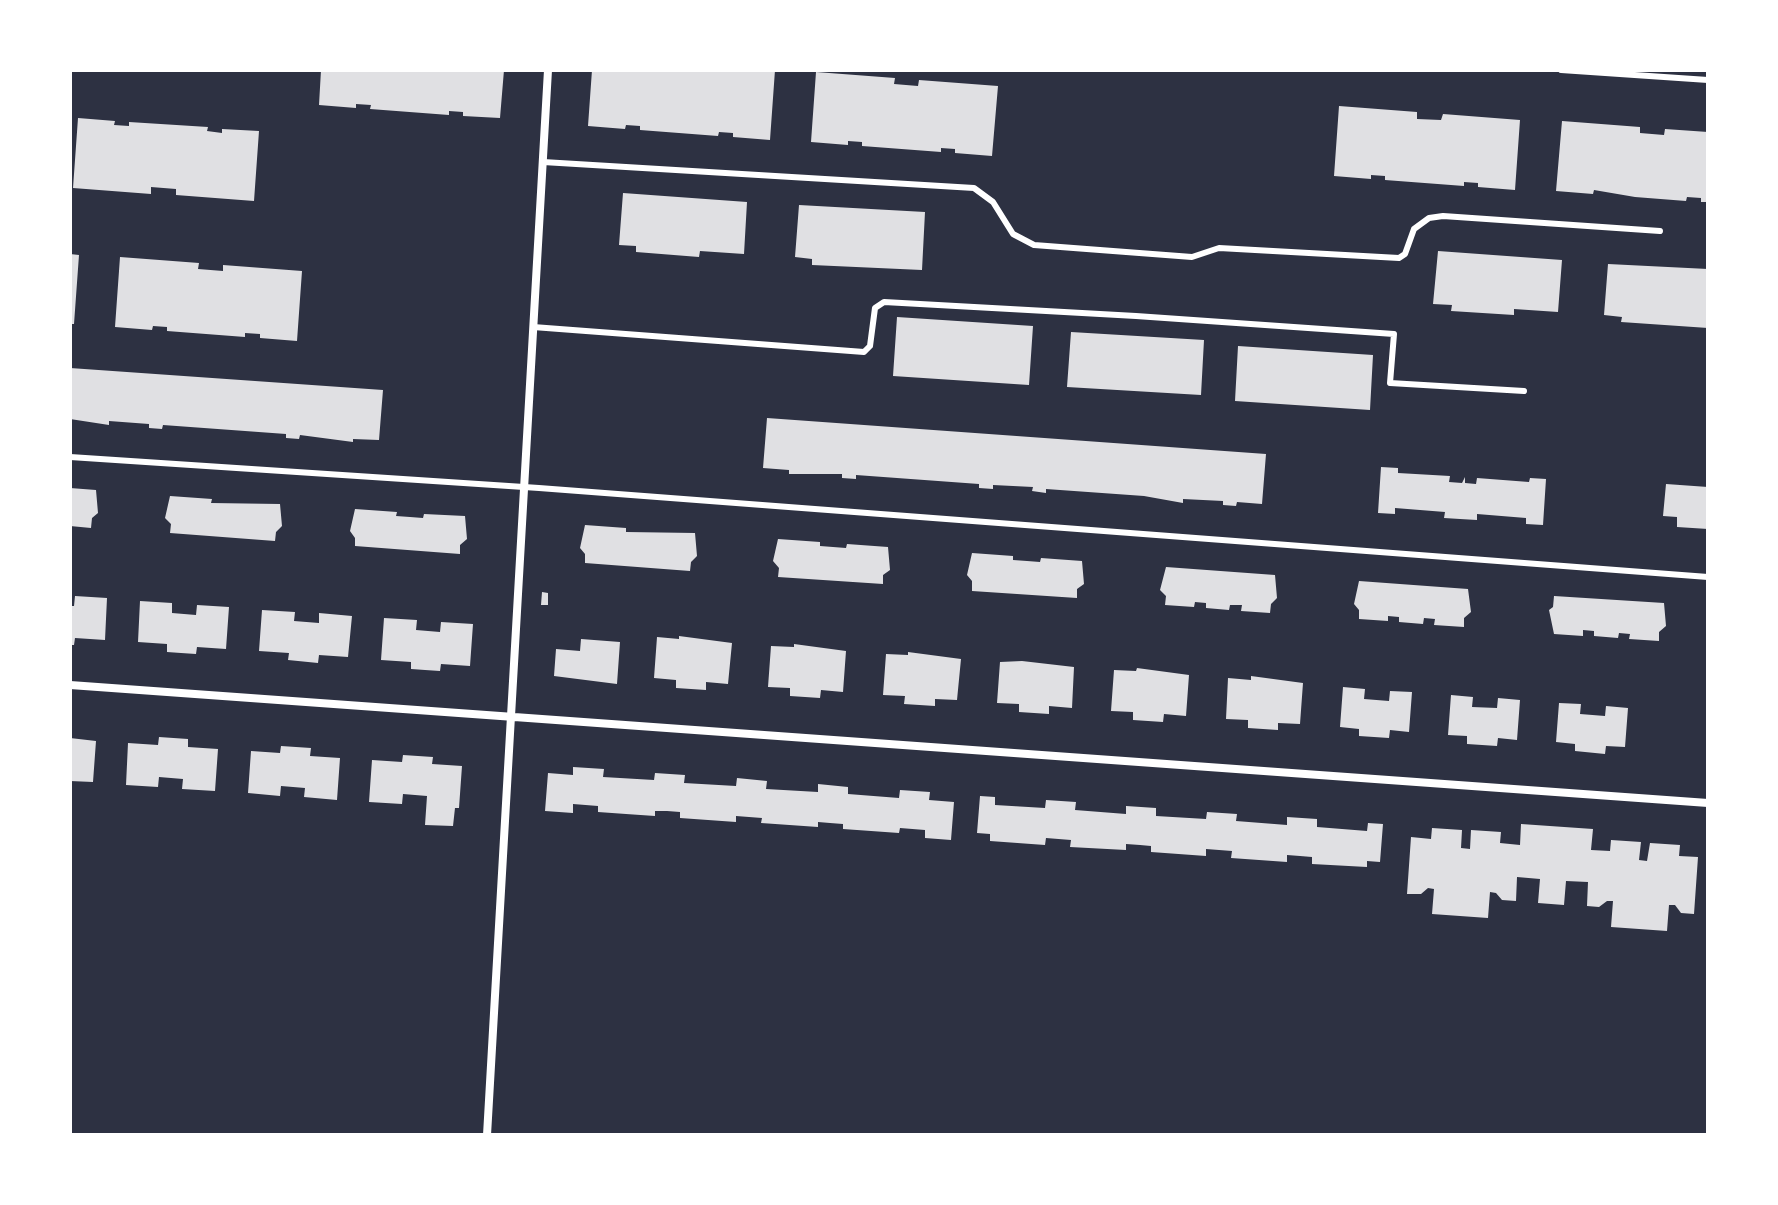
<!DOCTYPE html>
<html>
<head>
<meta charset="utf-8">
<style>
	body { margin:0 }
	#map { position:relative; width:1778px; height:1205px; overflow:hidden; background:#2d3142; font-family:"Fira Sans",sans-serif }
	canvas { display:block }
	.frame { position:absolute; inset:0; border:72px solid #fff; pointer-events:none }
</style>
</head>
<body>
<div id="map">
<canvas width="1778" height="1205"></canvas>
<div class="frame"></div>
</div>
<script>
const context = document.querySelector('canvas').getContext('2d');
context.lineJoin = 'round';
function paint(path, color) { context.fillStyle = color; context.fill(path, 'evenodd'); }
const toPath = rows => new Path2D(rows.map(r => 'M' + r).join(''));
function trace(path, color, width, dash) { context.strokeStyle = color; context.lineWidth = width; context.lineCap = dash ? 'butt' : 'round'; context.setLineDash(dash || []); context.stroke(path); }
paint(toPath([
	[321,70,504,70,500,118,463,116,463,112,449,111,449,115,370,109,371,105,356,104,356,108,319,105],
	[592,70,775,70,770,140,733,137,733,133,719,132,718,136,640,130,640,126,626,125,625,129,588,126],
	[816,72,895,78,894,84,918,86,919,80,998,86,992,156,955,153,955,149,941,148,941,152,862,146,862,142,848,141,848,145,811,142],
	[1339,106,1417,112,1417,119,1441,120,1443,114,1520,120,1515,190,1478,187,1478,183,1464,182,1464,186,1385,180,1385,176,1371,175,1371,179,1334,176],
	[78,118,115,121,114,125,129,126,129,122,208,127,207,131,222,133,222,129,259,131,254,201,176,195,176,189,151,187,151,194,73,188],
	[1562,121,1640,127,1640,133,1664,135,1665,129,1708,132,1708,202,1701,202,1701,198,1687,197,1686,201,1635,197,1594,190,1593,194,1556,191],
	[623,193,747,202,744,254,700,251,699,257,636,252,636,246,619,245],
	[799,205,925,212,922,270,812,265,812,259,795,257],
	[1438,251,1562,260,1558,312,1514,309,1514,315,1451,311,1452,305,1433,304],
	[70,254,79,255,74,324,70,324],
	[120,257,199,263,198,269,223,271,223,265,302,271,297,341,260,338,260,334,245,333,245,337,167,331,167,327,153,326,152,330,115,327],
	[1608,264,1708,269,1708,328,1621,322,1622,317,1604,315],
	[897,317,1033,326,1029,385,893,376],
	[1071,332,1204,340,1201,395,1067,387],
	[1238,346,1373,355,1370,410,1235,401],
	[70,368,383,390,379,440,353,439,353,442,300,435,299,439,286,438,286,434,163,425,162,429,149,428,149,424,109,421,109,425,70,419],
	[767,418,1266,454,1262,504,1237,502,1236,506,1223,505,1223,501,1183,499,1183,503,1144,496,1046,489,1046,493,1032,491,1033,487,993,485,993,489,979,488,979,484,856,475,856,479,842,478,842,474,789,474,789,470,763,468],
	[1381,467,1398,468,1398,473,1450,476,1449,482,1462,483,1465,477,1465,483,1476,484,1477,478,1529,482,1530,478,1546,479,1543,525,1526,524,1526,518,1477,514,1477,520,1460,519,1444,518,1445,512,1395,508,1395,514,1378,513],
	[1666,484,1708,487,1708,529,1677,527,1677,517,1663,516],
	[70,488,96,490,98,513,92,518,91,528,70,526],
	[170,496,212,499,211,503,280,504,282,526,276,532,275,541,170,533,171,524,165,518],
	[355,509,397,512,396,516,410,517,423,518,424,514,465,516,467,539,460,545,460,554,355,546,355,538,350,531],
	[585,525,626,528,626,532,695,533,697,556,691,562,690,571,585,563,585,554,580,548],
	[778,539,820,542,820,546,846,548,847,544,888,547,890,570,883,575,883,584,778,577,779,568,773,561],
	[972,553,1013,556,1013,560,1027,561,1040,562,1041,558,1082,561,1084,584,1077,589,1077,598,972,591,972,581,967,575],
	[1166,567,1275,575,1277,598,1271,604,1270,613,1241,611,1242,605,1230,605,1229,610,1206,608,1206,603,1195,602,1194,607,1165,605,1166,596,1160,590],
	[1359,581,1468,589,1471,612,1464,618,1464,627,1434,625,1435,619,1424,618,1423,624,1399,622,1399,617,1388,616,1388,621,1359,619,1359,610,1354,604],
	[542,592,548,593,548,605,541,605],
	[75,596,107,598,105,640,75,638,74,645,70,645,70,606,74,606],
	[1554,596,1664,603,1666,626,1659,632,1659,641,1629,639,1630,634,1619,633,1618,638,1594,636,1594,631,1583,630,1583,636,1554,634,1549,610,1553,607],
	[140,601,172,603,172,613,196,615,197,605,229,607,226,649,197,647,196,654,181,653,167,652,167,644,138,642],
	[262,610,295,612,294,621,319,623,319,613,352,616,348,657,319,655,318,663,288,660,289,653,259,651],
	[384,618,417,620,416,630,440,632,441,622,473,624,470,666,441,664,440,671,425,670,411,669,411,662,381,660],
	[679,636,732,643,728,684,706,682,706,690,676,688,676,680,654,678,657,637,679,639],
	[581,639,620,642,617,684,554,676,556,649,580,651],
	[794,644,846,651,843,692,821,690,820,698,790,696,790,688,768,687,771,646,794,647],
	[908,652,961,659,957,700,935,699,935,706,904,704,905,696,883,695,886,654,908,655],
	[1022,661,1074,667,1072,708,1049,706,1049,714,1019,712,1019,704,997,703,1000,662],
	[1137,668,1189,675,1186,716,1164,714,1163,722,1133,720,1133,712,1111,711,1114,670,1136,671],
	[1251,676,1303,683,1300,724,1278,723,1278,730,1248,728,1248,720,1226,719,1228,678,1251,680],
	[1343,687,1365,689,1364,699,1389,701,1390,691,1412,692,1409,732,1390,730,1389,738,1359,736,1359,729,1340,727],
	[1451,695,1473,697,1472,707,1497,708,1498,698,1520,700,1517,740,1498,738,1497,746,1467,744,1467,736,1448,735],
	[1559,703,1581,704,1580,714,1605,716,1606,706,1628,708,1625,747,1606,746,1605,754,1575,751,1575,744,1556,742],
	[159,737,188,739,188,747,218,749,215,791,182,789,183,779,159,777,158,787,126,785,128,743,158,745],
	[70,738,96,741,93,782,70,781],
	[281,746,311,748,310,756,340,758,337,800,304,797,305,788,281,786,280,796,248,793,251,751,280,753],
	[403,755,433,757,432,764,462,766,459,808,455,808,453,826,425,825,427,796,403,794,402,804,369,802,372,760,402,762],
	[573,767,604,769,603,777,654,780,655,773,685,775,684,783,736,786,737,778,767,781,766,789,818,792,818,784,848,787,848,794,899,798,900,790,930,792,929,800,954,802,951,840,925,838,925,830,900,828,899,833,843,829,843,824,830,823,818,822,818,827,761,823,762,818,736,816,736,822,680,818,680,812,667,811,655,811,655,816,626,814,598,812,598,806,573,804,573,813,545,811,548,773,573,775],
	[980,796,995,797,995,805,1045,808,1046,800,1076,802,1075,810,1126,814,1126,806,1156,808,1156,816,1206,819,1207,812,1237,814,1236,821,1287,825,1287,817,1317,819,1317,827,1367,831,1368,823,1383,824,1380,862,1367,861,1367,867,1312,864,1312,857,1300,856,1287,855,1287,862,1231,858,1232,851,1206,849,1206,856,1151,852,1151,846,1140,845,1126,844,1126,850,1070,847,1071,840,1046,838,1045,845,990,841,990,834,977,833],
	[1521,824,1593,829,1591,850,1610,851,1611,840,1641,842,1639,860,1647,861,1650,843,1680,845,1679,856,1698,857,1694,914,1681,913,1675,905,1669,905,1667,931,1611,927,1613,901,1607,901,1599,907,1587,906,1588,882,1566,881,1564,905,1538,903,1540,879,1517,877,1516,901,1502,900,1496,893,1490,892,1488,918,1432,914,1434,889,1428,888,1421,894,1407,894,1411,837,1431,839,1432,828,1462,830,1461,848,1470,849,1471,830,1501,832,1500,843,1520,845]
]), '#e0e0e3');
trace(toPath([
	[1561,70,1708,80],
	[543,162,974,188,993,202,1013,234,1034,245,1192,257,1219,248,1399,258,1405,254,1414,229,1429,218,1443,216,1660,231],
	[533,327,864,352,870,346,875,308,884,302,1136,316,1394,334,1390,383,1524,391],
	[70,457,539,488,1708,577]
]), '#fff', 6);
trace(toPath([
	[70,685,1708,803],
	[487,1135,548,70]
]), '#fff', 8);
</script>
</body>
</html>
